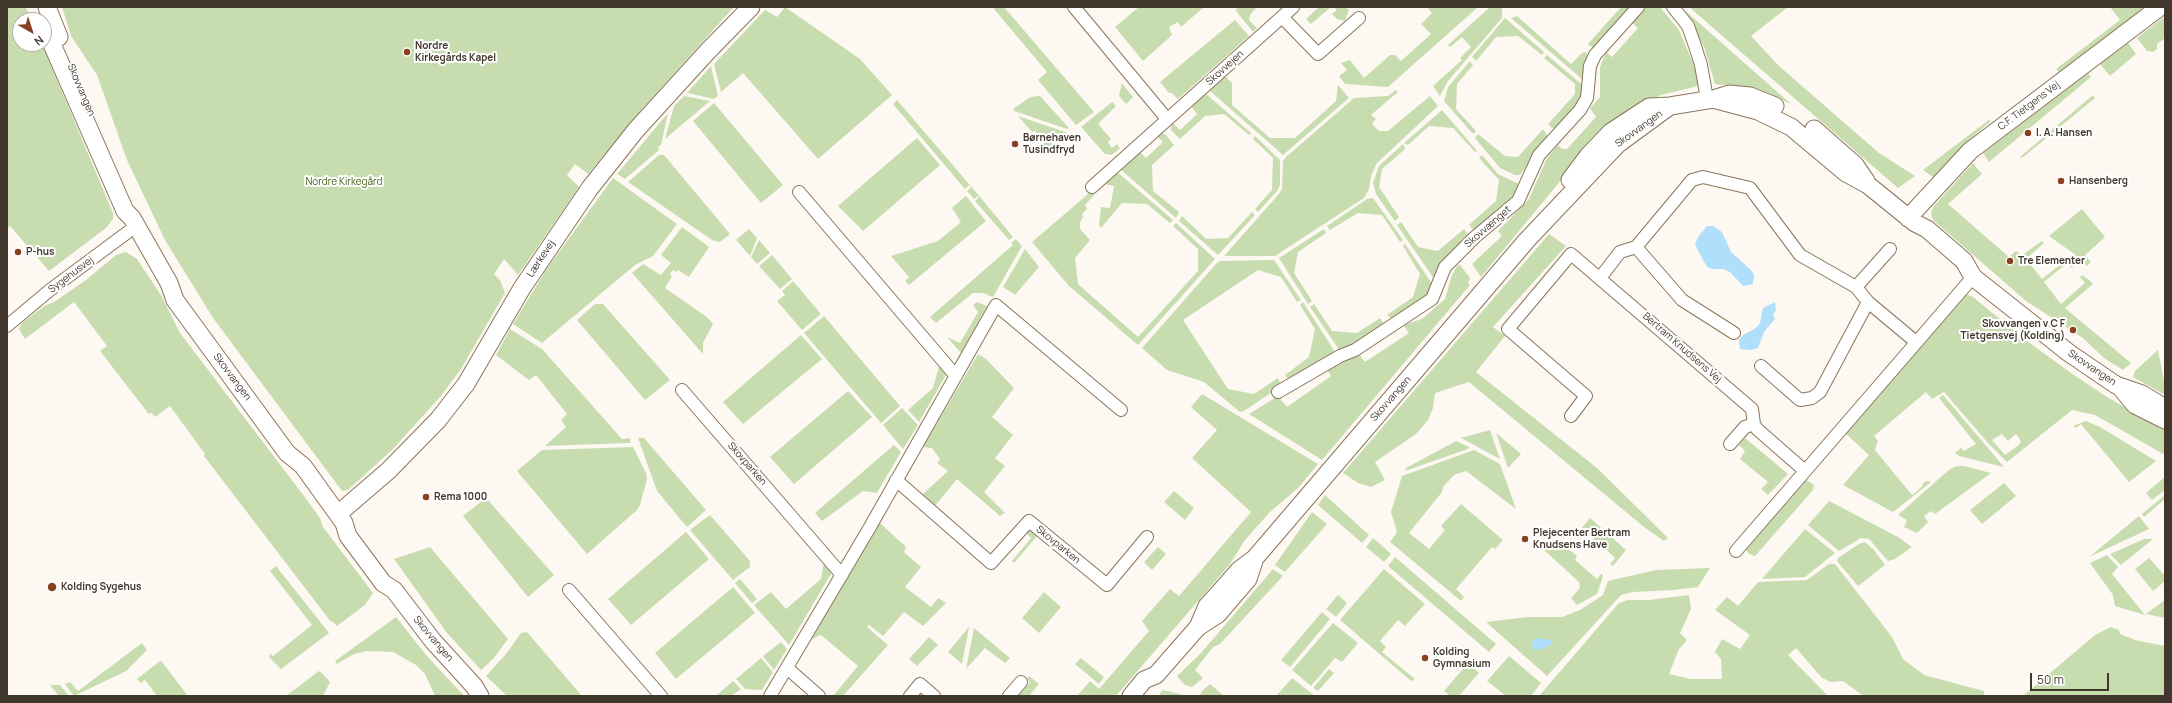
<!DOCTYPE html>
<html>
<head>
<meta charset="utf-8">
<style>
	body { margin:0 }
	#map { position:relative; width:2172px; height:703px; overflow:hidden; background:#fdf8f2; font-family:Manrope,sans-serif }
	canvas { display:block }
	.frame { position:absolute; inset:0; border:8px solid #41372c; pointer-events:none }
	.north { position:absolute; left:12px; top:12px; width:40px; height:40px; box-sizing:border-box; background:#fff; border:1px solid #b3afab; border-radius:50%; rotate:141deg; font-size:11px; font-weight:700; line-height:16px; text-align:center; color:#41372c }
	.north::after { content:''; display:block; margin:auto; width:14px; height:18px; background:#884020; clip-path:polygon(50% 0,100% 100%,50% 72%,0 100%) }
	.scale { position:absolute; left:2030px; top:673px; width:79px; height:18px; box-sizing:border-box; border:2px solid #41372c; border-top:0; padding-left:5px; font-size:12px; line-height:14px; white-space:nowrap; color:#41372c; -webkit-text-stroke:3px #fff; paint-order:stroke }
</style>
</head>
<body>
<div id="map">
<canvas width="2172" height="703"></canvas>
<div class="frame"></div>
<div class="north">N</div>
<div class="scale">50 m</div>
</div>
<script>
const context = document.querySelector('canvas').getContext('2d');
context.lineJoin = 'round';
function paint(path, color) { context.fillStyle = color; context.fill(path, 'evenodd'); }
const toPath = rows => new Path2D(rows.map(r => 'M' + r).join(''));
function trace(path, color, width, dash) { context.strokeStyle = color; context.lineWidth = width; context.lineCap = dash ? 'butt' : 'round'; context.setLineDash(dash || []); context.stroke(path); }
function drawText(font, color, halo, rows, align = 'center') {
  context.font = font + ' Manrope,sans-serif'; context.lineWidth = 4; context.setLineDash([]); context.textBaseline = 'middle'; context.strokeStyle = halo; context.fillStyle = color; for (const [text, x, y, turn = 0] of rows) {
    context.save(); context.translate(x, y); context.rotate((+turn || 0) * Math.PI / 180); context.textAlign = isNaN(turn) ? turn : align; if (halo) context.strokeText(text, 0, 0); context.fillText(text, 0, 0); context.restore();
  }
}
paint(toPath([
	[7,7,26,7,31,20,20,20,20,44,42,44,113,213,113,219,106,228,49,271,10,226,7,228],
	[62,7,734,7,641,110,588,174,575,164,567,175,579,187,518,275,504,259,494,274,500,280,505,293,461,369,441,396,392,450,348,490,342,491,213,318,165,240,127,160,97,75,71,36],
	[785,7,860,59,892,95,818,159,743,73,721,92,714,64,765,10,777,17],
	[996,7,1004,7,1094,112,1076,125,1038,80,1047,72,994,9],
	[1139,7,1204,7,1181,27,1178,22,1169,27,1172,35,1143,61,1115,27],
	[1237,7,1257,7,1250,15,1249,20,1257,28,1253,32,1236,11],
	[1319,7,1331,7,1311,24,1306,19],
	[1334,7,1346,7,1349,10,1345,21,1337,19,1332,14,1337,10],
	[1427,7,1478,7,1388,87,1345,84,1339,76,1347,70,1341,63,1350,60,1364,78,1390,55,1395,55,1401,61,1431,34,1421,24,1432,13],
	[1490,7,1502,7,1502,18,1448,81,1440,96,1433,86,1462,60,1460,58,1471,47,1462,37,1450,47,1448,45],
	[1621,7,1633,7,1596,50,1588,44],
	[1645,7,1660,7,1679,30,1695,68,1699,83,1698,86,1661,95,1633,107,1604,128,1481,277,1472,264,1502,236,1498,231,1529,199,1547,158,1558,145,1562,149,1567,149,1596,117,1590,108,1600,97,1600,67,1606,52,1612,57,1638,28,1631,22],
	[1677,7,1681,7,1791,104,1757,89,1715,84,1704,47,1692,26],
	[1689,7,1788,7,1751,36,1779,66,1879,153,1915,176,1898,188],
	[2110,7,2141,7,2143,9,2059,72,2056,69,2120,20],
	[1517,16,1571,64,1582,53,1586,52,1589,60,1583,80,1511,18],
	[2165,16,2165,38,2157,44,2157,49,2153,52,2147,51,2137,38],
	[1505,18,1544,52,1542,55,1518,36,1496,37,1476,61,1472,57],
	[1235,20,1249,36,1178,99,1172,93,1169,93,1160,82],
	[2128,43,2136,54,2110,76,2100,64],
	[1547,55,1586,88,1584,97,1556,128,1552,128,1548,124,1575,94,1575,84,1544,58],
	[1470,61,1473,65,1457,84,1456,109,1476,131,1473,134,1444,101,1448,87],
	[711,66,718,96,714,99,687,93],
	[2088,73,2091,77,1989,162,1983,153],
	[1225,76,1232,83,1232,105,1270,138,1295,138,1336,101,1338,85,1349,98,1283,155,1209,90],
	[1122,83,1133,97,1126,104,1119,96],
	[1396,90,1398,92,1371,115,1376,119,1372,124,1379,131,1388,131,1430,96,1438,106,1377,163,1371,176,1369,189,1364,198,1275,256,1224,256,1278,195,1282,189,1283,161,1286,157,1354,98,1388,96],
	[1205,93,1251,133,1249,135,1224,114,1205,116,1180,139,1171,130,1171,123,1172,122,1180,130,1197,114,1190,105],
	[2093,95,2095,98,2022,158,2020,157],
	[684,96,710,101,665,139,674,106],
	[1040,96,1069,128,1067,129,1014,111,1013,109,1030,97],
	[897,100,981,198,1013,237,1009,240,975,201,979,197,978,196,974,199,967,191,971,188,969,185,965,189,893,104],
	[1112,102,1116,106,1098,124,1111,139,1108,142,1112,148,1117,144,1120,149,1111,155,1105,154,1081,127],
	[714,103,783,185,761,203,693,121],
	[1442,110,1477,151,1475,152,1453,128,1429,126,1408,145,1404,143],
	[668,113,661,145,658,147,659,150,625,179,617,174],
	[1018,116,1068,133,1050,149,1046,148,1037,138,1039,136,1035,131,1032,132],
	[1990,119,1990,122,1963,145,1933,177,1923,170],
	[1543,129,1548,137,1520,175,1515,175,1500,168,1475,138,1478,134,1505,156,1518,157],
	[1161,133,1166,135,1174,145,1152,165,1153,191,1179,212,1176,218,1119,168,1138,150,1146,158,1163,142,1156,135],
	[1255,136,1280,160,1280,185,1277,191,1258,212,1255,209,1272,190,1273,158,1253,139],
	[917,138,940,165,863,231,838,206],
	[1403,144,1405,148,1404,150,1382,169,1379,187,1399,217,1395,221,1376,194,1373,183,1379,166],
	[659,155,664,155,730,234,720,242,712,240,628,182],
	[1482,155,1498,174,1521,185,1518,193,1474,231,1469,225,1496,201,1499,180,1479,158],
	[1973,163,1982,174,1948,204,2009,257,2016,251,2022,255,2042,241,2044,243,2026,259,2042,279,2061,264,2057,258,2059,256,2068,261,2073,267,2072,268,2067,263,2044,282,2061,304,2085,283,2080,277,2082,275,2089,280,2093,284,2065,308,2131,363,2123,370,2104,358,2083,338,2026,301,1933,220,1931,213,1933,207],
	[1116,171,1173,220,1170,223,1147,204,1122,203,1101,228,1099,225,1101,207,1110,208,1114,186,1105,184,1105,181],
	[613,178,677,224,653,256,635,265,542,343,513,324,546,270],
	[1094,189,1096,193,1085,205,1087,209,1082,214,1083,217,1080,222,1080,229,1090,240,1075,258,1078,284,1138,337,1198,271,1198,249,1173,226,1176,223,1215,259,1138,345,1069,286,1032,242],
	[966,196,986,221,909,285,905,281,909,277,891,256,938,241,961,222,952,208],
	[1373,198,1403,240,1400,242,1382,215,1358,213,1330,230,1327,226,1367,199],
	[2082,209,2105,237,2085,255,2091,262,2087,266,2073,253,2049,236],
	[1252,212,1255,215,1218,255,1179,221,1182,216,1206,239,1228,238],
	[1401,222,1418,247,1438,251,1464,229,1469,236,1437,283,1397,225],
	[682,227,709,247,689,277,678,270,676,272,673,270,670,274,672,276,665,288,707,317,713,324,703,343,703,354,632,273,643,264,661,275,671,263,661,255],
	[749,229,757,238,750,256,736,240],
	[1324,229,1326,233,1298,252,1294,273,1312,301,1308,304,1279,258],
	[1549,234,1566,246,1493,327,1505,336,1476,372,1597,468,1668,538,1664,541,1644,527,1469,382,1435,393,1433,408,1428,420,1416,434,1375,462,1385,480,1371,487,1358,483,1343,473],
	[1016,239,1022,246,993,297,983,293,973,293,936,323,930,317,1013,245,1011,243],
	[759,240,770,253,757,264,751,257],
	[1405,244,1435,288,1432,292,1393,320,1387,315,1413,297,1420,274,1403,246],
	[1025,249,1039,267,1015,295,1003,287],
	[126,252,137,259,161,295,180,333,304,496,320,518,323,527,373,593,365,605,337,626,332,621,331,622,204,456,205,454,170,406,155,417,152,413,146,414,148,413,100,351,107,346,74,302,25,339,23,336,19,329,22,323,44,306,54,302,86,280,116,255],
	[772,255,792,279,780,289,759,266],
	[1274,260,1301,300,1297,302,1281,277,1258,270,1183,320,1228,389,1254,394,1278,378,1281,386,1244,411,1240,412,1204,382,1167,370,1142,348,1216,264,1220,261],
	[1460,265,1470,278,1468,283,1470,285,1322,460,1249,414,1278,396,1281,397,1281,400,1287,407,1331,376,1326,368,1359,354,1365,362,1409,333,1403,325,1422,319,1445,299,1452,275,1457,266],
	[793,281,821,314,802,330,777,301,785,295,782,291],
	[1966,294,1973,297,2027,341,2071,373,2107,397,2165,430,2165,453,2163,454,2095,415,2072,410,2007,462,1988,443,1944,392,1932,399,1926,392,1874,436,1878,441,1875,450,1912,495,1923,486,1922,484,1927,481,1931,482,1893,512,1843,485,1869,455,1845,433,1963,295],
	[2002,434,2008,441,2016,434,2021,441,2019,445,2005,455,1992,440],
	[977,302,987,306,961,353,947,337,960,343,978,312,973,305],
	[1303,302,1335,352,1288,379,1285,375,1309,357,1315,329,1300,305],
	[595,304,603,304,670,380,645,400,577,320],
	[1314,304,1332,331,1357,333,1380,318,1384,324,1356,346,1340,351,1310,307],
	[824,316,900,406,881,423,804,333],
	[510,329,542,349,622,439,630,438,630,443,545,446,566,427,561,420,567,414,536,375,529,380,496,355],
	[801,335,822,359,743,424,723,402],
	[2158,350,2165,386,2165,395,2133,377,2135,371],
	[978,354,985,358,1014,388,992,417,1013,435,995,458,1005,466,984,492,1005,513,1000,516,957,479,934,507,923,494,948,471,937,463,940,459,932,448,923,447],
	[939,366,946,375,919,422,908,410,933,388],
	[848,391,872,417,794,484,770,457],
	[1202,394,1318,464,1298,488,1269,513,1245,540,1230,564,1116,696,1077,696,1090,681,1099,689,1149,631,1142,621,1170,589,1179,596,1251,512,1192,458,1217,430,1191,407],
	[1943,395,2004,467,1959,456,1955,453,1961,448,1964,451,1976,444,1939,398],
	[902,408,918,425,903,449,883,425],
	[2086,421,2100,427,2156,461,2129,482,2081,424,2076,428,2073,426],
	[1490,430,1500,459,1461,438],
	[1496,433,1521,454,1508,468],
	[638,438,644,438,706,510,687,527,657,491],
	[1745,438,1788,474,1768,495,1761,489,1768,482,1740,459,1745,451,1739,445],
	[1456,441,1469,447,1468,449,1405,471,1406,468],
	[894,445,901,452,877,493,863,491,822,521,815,513],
	[633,447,646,473,647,479,640,505,637,510,587,554,517,471,542,450],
	[1474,450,1500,464,1516,509,1466,471,1454,475,1443,487,1442,492,1409,533,1429,549,1445,530,1441,526,1461,504,1503,540,1495,549,1492,547,1456,589,1464,597,1461,601,1390,542,1397,532,1391,512,1402,476],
	[1957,466,1964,466,1991,473,1935,514,1931,511,1924,516,1928,522,1917,533,1904,527,1907,520,1898,515,1950,469],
	[2165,477,2165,490,2152,500,2146,493],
	[1805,479,1814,485,1813,490,1755,556,1749,554,1745,548],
	[2004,483,2016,496,1982,524,1970,510],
	[1174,491,1194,508,1185,520,1164,502],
	[1325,495,1369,535,1362,543,1318,505],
	[2165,495,2165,499,2144,517,2142,514],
	[486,498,554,575,528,597,463,516],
	[1829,501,1898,537,1912,547,1895,559,1888,561,1869,539,1861,538,1839,551,1808,525],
	[1312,512,1327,524,1285,572,1275,565],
	[710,515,750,561,750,567,733,580,690,530],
	[2139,516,2149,529,2089,557],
	[1590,518,1626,550,1613,566,1610,564,1615,558,1610,553,1584,531,1579,538,1576,535],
	[880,523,906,547,904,552,921,567,905,587,931,607,938,598,946,603,923,626,904,612,883,636,869,625,867,627,888,645,843,696,833,696,858,666,821,635,810,640],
	[1029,529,1038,535,1014,563,1012,561,1031,538,1026,533],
	[1805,529,1835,553,1805,577,1762,579],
	[686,532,709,559,631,625,608,599],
	[1373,538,1391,554,1384,562,1366,547],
	[2144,539,2153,539,2121,565,2110,554],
	[1559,542,1577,556,1575,560,1597,579,1602,573,1603,576,1597,594,1577,605,1571,598,1580,588,1579,582,1544,550],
	[1865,542,1874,550,1885,565,1858,586,1837,561,1838,558,1859,544],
	[430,547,508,639,493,659,481,670,447,633,394,559],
	[1158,547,1166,554,1152,570,1144,562],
	[2107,555,2118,567,2112,574,2145,615,2115,606,2113,595,2090,563],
	[1395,557,1496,644,1489,652,1388,566],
	[2149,558,2165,576,2165,581,2153,591,2135,569],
	[824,562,832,572,789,645,754,605,771,592,786,609,821,579],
	[1829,564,1835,564,1892,637,1903,659,1924,675,1984,691,1984,696,1862,695,1843,681,1831,682,1822,678,1796,648,1788,655,1828,696,1539,696,1619,603,1628,600,1649,600,1689,595,1691,609,1680,633,1687,640,1679,649,1669,674,1691,679,1722,679,1721,659,1715,652,1722,639,1740,649,1750,635,1715,610,1727,597,1738,606,1758,582,1807,580],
	[276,566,329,633,281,669,269,657,270,653,273,656,312,625,270,571],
	[1710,568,1698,587,1674,590,1633,592,1621,595,1547,676,1486,622,1528,617,1562,617,1580,610,1603,595,1608,581,1656,570],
	[1273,569,1283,576,1220,644,1213,647,1195,670,1203,678,1192,687,1185,685,1177,676,1201,653],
	[1384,569,1425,604,1405,626,1398,620,1380,641,1386,647,1382,652,1415,679,1411,681,1340,620],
	[740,579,757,599,752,603,735,583],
	[733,587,755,613,676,679,655,653],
	[1044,592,1061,607,1039,633,1022,618],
	[1338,595,1347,603,1336,617,1326,609],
	[2165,600,2165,618,2146,614],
	[1322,612,1330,619,1290,667,1281,660],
	[396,617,427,656,464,696,435,696,425,674,416,665,393,652,367,651,354,654,337,664,335,661],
	[1333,623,1358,643,1342,662,1335,658,1311,686,1292,670],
	[969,627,962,664,948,652],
	[2111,627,2119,630,2120,634,2135,640,2165,646,2165,696,2023,696,2095,635],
	[974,628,1010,658,1005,663,985,648,966,669],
	[527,632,582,696,507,696,486,676,506,654,521,633],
	[929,637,938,645,917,666,909,659],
	[781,642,787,649,774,670,763,656],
	[142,643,147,650,126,671,74,696,65,684,70,682,78,691],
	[1509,656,1541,683,1531,696,1506,696,1487,681],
	[761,658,773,672,762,690,745,689,736,679],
	[1081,658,1104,677,1099,684,1075,664],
	[160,661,162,662,188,696,157,696,145,680,141,683,137,679],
	[1468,663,1479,673,1459,696,1451,696,1444,691],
	[1329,669,1334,673,1318,691,1313,688],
	[319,671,322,673,330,682,323,696,286,696],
	[1029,676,1039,684,1029,696,1018,696,1030,682,1027,679],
	[1292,678,1315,696,1276,696],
	[733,681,741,689,731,696,716,696],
	[1210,684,1224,696,1200,696,1201,692],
	[50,685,60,685,69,696,59,696],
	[1163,690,1183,695,1184,696,1158,696]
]), '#c8ddaf');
paint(toPath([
	[1707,226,1713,226,1722,232,1731,252,1751,270,1754,275,1753,284,1743,286,1730,272,1723,269,1712,269,1707,267,1695,245,1698,237],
	[1775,302,1776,311,1773,314,1775,319,1764,332,1758,348,1751,350,1740,349,1739,340,1743,335,1756,328,1760,323,1763,308],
	[1541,638,1552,641,1552,644,1543,649,1533,650,1531,644,1534,639]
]), '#afdffb');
const street = toPath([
	[1074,7,1167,119],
	[1673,7,1688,26,1695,46,1701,65,1707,99],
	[1282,17,1318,54,1359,18],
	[1092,187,1293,7],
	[799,192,956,376],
	[1636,247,1682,300,1734,333],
	[1600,278,1620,252,1636,247,1692,180,1703,177,1750,188,1800,255,1856,287,1868,302,1916,342],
	[1856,287,1890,249],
	[7,326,50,290,136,226],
	[1761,366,1800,400,1812,398,1820,392,1868,302],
	[682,390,842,575],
	[1278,392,1340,356,1355,350,1432,299,1445,267,1475,237,1518,201,1539,155,1580,110,1587,98,1590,66,1595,55,1638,7],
	[1571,416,1586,396,1508,329,1571,254,1752,409,1754,424,1757,429,1805,471],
	[1730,444,1745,427,1754,424],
	[896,480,991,563,1029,521,1107,585,1147,537],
	[1736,551,1973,277],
	[569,590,661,696],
	[787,668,819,696],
	[770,696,870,527,996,305,1121,410],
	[910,696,920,684,934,696],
	[1009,696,1021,682]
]);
const secondary = toPath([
	[47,7,59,37],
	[44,26,125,211,132,218,169,283,175,300,287,453,303,466,344,523,348,536,369,564,383,583,394,590,433,641,474,686,480,696],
	[1713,99,1758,111,1791,127,1846,173,1868,185,1915,223,1927,229,1964,261,1973,277,2069,353,2116,385,2142,394,2165,408],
	[1814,129,1855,165,1866,181],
	[1570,180,1588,156,1611,132,1649,107,1670,106,1713,99,1729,94,1750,96,1775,106],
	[1908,218,1970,151,2160,7],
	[2120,387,2135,405,2165,420],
	[338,514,388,471,438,420,466,384,522,288,590,188,636,130,707,52,751,7],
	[1198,627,1218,614,1248,579,1255,558],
	[1131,696,1144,680,1156,675,1198,627,1207,606,1218,594,1239,570,1255,558,1527,240,1618,144,1670,106]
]);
trace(street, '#8b755b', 14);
trace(secondary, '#8b755b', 19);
trace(street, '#fff', 12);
trace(secondary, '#fff', 17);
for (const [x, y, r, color] of [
	[407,52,4,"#884020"],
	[2028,133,4,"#884020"],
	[1015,144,4,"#884020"],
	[2061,181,4,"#884020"],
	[18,252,4,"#884020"],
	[2010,261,4,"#884020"],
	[2073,330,4,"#884020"],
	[426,497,4,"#884020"],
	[1525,539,4,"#884020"],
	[52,587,5,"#884020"],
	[1425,658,4,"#884020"]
]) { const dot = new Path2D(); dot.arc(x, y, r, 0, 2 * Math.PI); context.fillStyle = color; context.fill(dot); trace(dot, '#fff', 1.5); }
drawText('bold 10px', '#41372c', '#fff', [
	["Nordre",415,46],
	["Kirkegårds Kapel",415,58],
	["I. A. Hansen",2036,133],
	["Børnehaven",1023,138],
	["Tusindfryd",1023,150],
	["Hansenberg",2069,181],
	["P-hus",26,252],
	["Tre Elementer",2018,261],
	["Skovvangen v C F",2065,324,"right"],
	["Tietgensvej (Kolding)",2065,336,"right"],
	["Rema 1000",434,497],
	["Plejecenter Bertram",1533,533],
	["Knudsens Have",1533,545],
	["Kolding Sygehus",61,587],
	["Kolding",1433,652],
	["Gymnasium",1433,664]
], 'left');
drawText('10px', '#41372c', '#fff', [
	["Skovvejen",1225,68,-42],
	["Skovvangen",81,90,67],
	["C.F. Tietgens Vej",2029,106,-37],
	["Skovvangen",1639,129,-36],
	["Skovvænget",1488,227,-41],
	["Lærkevej",541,259,-57],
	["Sygehusvej",71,275,-37],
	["Bertram Knudsens Vej",1682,348,41],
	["Skovvangen",2092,368,34],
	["Skovvangen",232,377,53],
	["Skovvangen",1391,399,-49],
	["Skovparken",747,464,49],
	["Skovparken",1058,545,39],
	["Skovvangen",433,639,50]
]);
drawText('10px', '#415d0c', '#fff', [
	["Nordre Kirkegård",344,182]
]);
</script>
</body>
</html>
